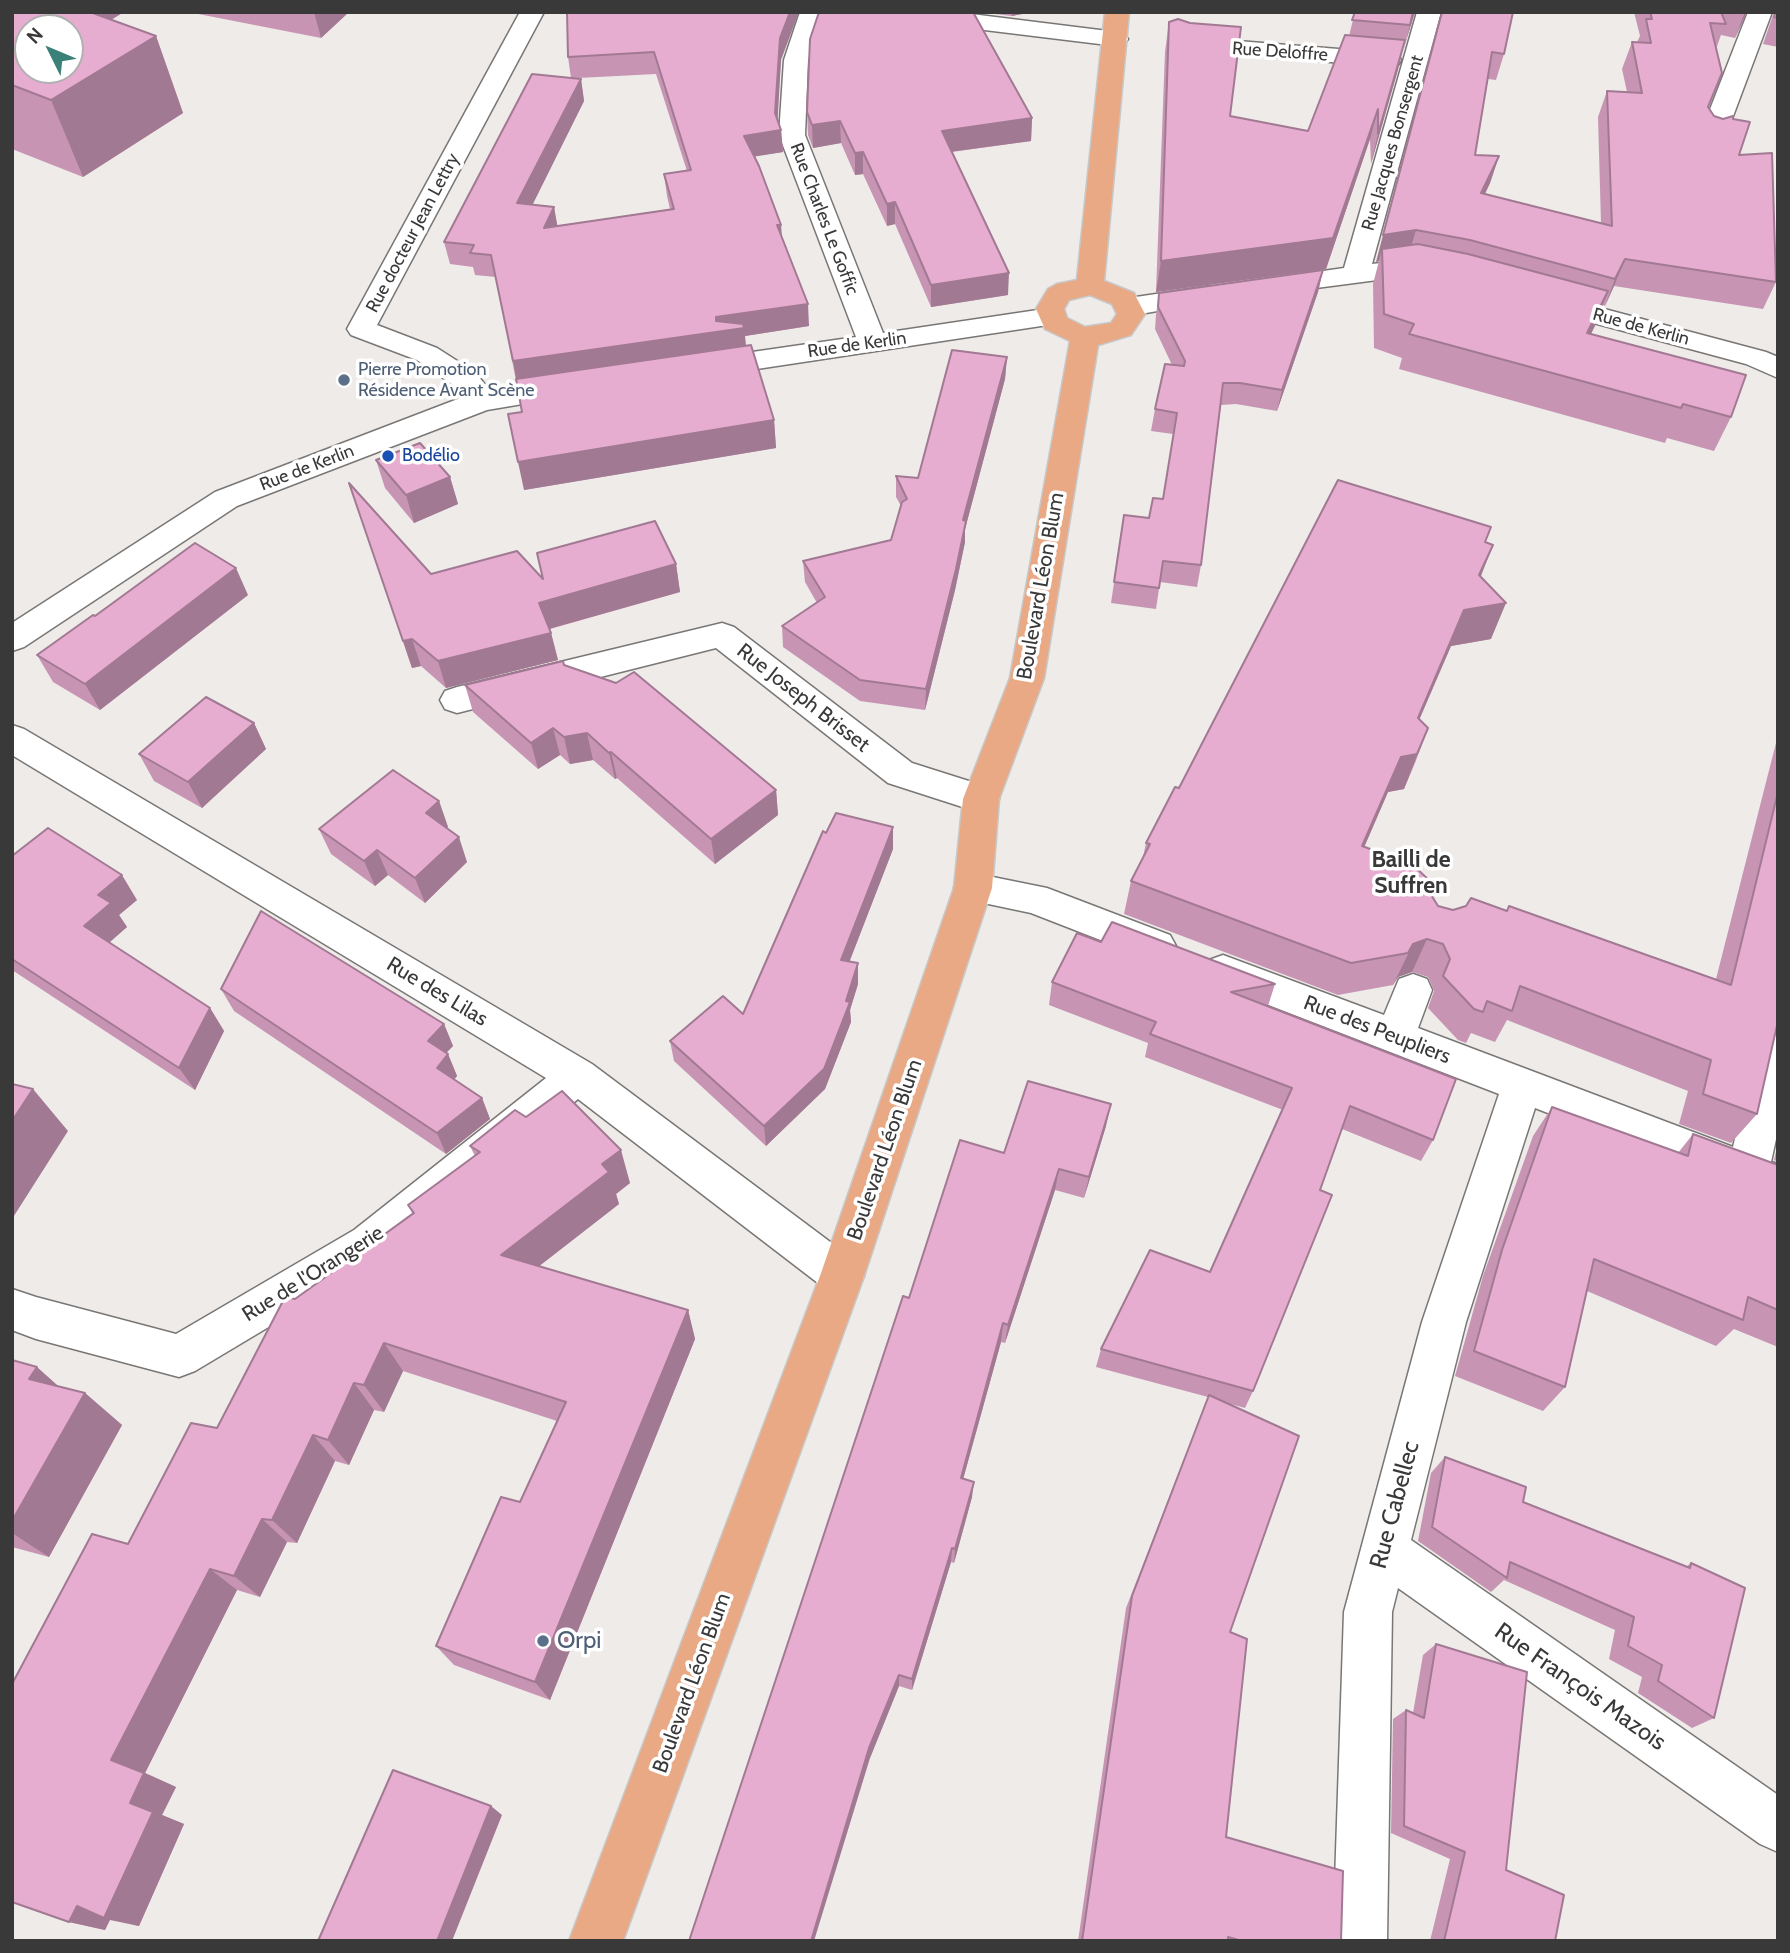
<!DOCTYPE html>
<html>
<head>
<meta charset="utf-8">
<style>
	body { margin:0 }
	#map { position:relative; width:1790px; height:1953px; overflow:hidden; background:#eeebe9; font-family:Cabin,sans-serif }
	canvas { display:block }
	.frame { position:absolute; inset:0; border:14px solid #3a3939; pointer-events:none }
	.north { position:absolute; left:14px; top:14px; width:70px; height:70px; box-sizing:border-box; background:#fff; border:2px solid #b0b0b0; border-radius:50%; rotate:313deg; font-size:19px; font-weight:700; line-height:28px; text-align:center; color:#3a3939 }
	.north::after { content:''; display:block; margin:auto; width:24px; height:32px; background:#3a8179; clip-path:polygon(50% 0,100% 100%,50% 72%,0 100%) }
</style>
</head>
<body>
<div id="map">
<canvas width="1790" height="1953"></canvas>
<div class="frame"></div>
<div class="north">N</div>
</div>
<script>
const context = document.querySelector('canvas').getContext('2d');
context.lineJoin = 'round';
const toPath = rows => new Path2D(rows.map(r => 'M' + r).join(''));
function trace(path, color, width, dash) { context.strokeStyle = color; context.lineWidth = width; context.lineCap = dash ? 'butt' : 'round'; context.setLineDash(dash || []); context.stroke(path); }
function paint(path, color) { context.fillStyle = color; context.fill(path, 'evenodd'); }
function drawText(font, color, halo, rows, align = 'center') {
  context.font = font + ' Cabin,sans-serif'; context.lineWidth = 7; context.setLineDash([]); context.textBaseline = 'middle'; context.strokeStyle = halo; context.fillStyle = color; for (const [text, x, y, turn = 0] of rows) {
    context.save(); context.translate(x, y); context.rotate((+turn || 0) * Math.PI / 180); context.textAlign = isNaN(turn) ? turn : align; if (halo) context.strokeText(text, 0, 0); context.fillText(text, 0, 0); context.restore();
  }
}
const minor = toPath([
	[520,12,544,12,377,325,437,348,476,373,489,390,572,378,582,380,587,387,582,394,487,410,237,506,24,647,12,651,12,623,215,492,463,397,456,387,417,360,351,335,347,329,520,12],
	[800,12,824,12,808,60,805,135,883,333,1051,308,1061,311,1065,317,1061,323,704,377,694,374,689,368,694,362,704,359,856,337,779,135,784,60,800,12],
	[882,12,955,12,1116,32,1124,34,1128,39,1124,44,1116,46,894,19,886,17,882,12],
	[1417,12,1441,12,1372,264,1408,260,1439,266,1443,272,1439,278,1429,280,1408,276,1270,294,1260,292,1256,286,1260,280,1344,268,1417,12],
	[1748,12,1772,12,1726,135,1722,140,1713,143,1704,140,1700,135,1748,12],
	[1187,37,1389,53,1398,55,1401,60,1398,65,1389,67,1178,49,1175,44,1178,39,1187,37],
	[1210,286,1220,288,1224,294,1220,300,1129,316,1119,313,1115,307,1119,301,1129,298,1210,286],
	[1548,294,1766,352,1778,357,1778,378,1746,364,1538,308,1534,302,1538,296,1548,294],
	[722,623,734,627,912,763,994,789,999,799,994,809,981,813,888,783,716,648,457,713,445,709,440,700,445,691,457,687,722,623],
	[12,725,24,729,592,1064,857,1262,864,1276,857,1290,842,1296,827,1290,578,1099,384,1258,195,1371,179,1377,36,1339,12,1330,12,1289,36,1297,176,1334,354,1230,546,1078,12,755,12,725],
	[973,873,1047,888,1170,935,1176,946,1170,957,1157,962,1031,913,960,898,954,888,960,878,973,873],
	[1223,955,1384,1015,1399,979,1413,974,1427,979,1432,990,1418,1028,1733,1147,1758,1040,1764,1028,1778,1023,1778,1130,1771,1162,1778,1164,1778,1202,1535,1108,1466,1322,1411,1540,1778,1795,1778,1852,1760,1844,1398,1588,1392,1612,1387,1941,1333,1941,1344,1612,1422,1322,1499,1094,1209,982,1204,971,1209,960,1223,955]
]);
const major = toPath([
	[1105,12,1129,12,1104,281,1134,293,1145,314,1131,335,1098,345,1044,678,999,799,992,888,864,1276,623,1941,569,1941,820,1276,954,888,963,799,1010,678,1070,341,1045,329,1036,309,1048,289,1057,284,1077,280,1105,12],
	[1090,295,1112,304,1117,314,1111,323,1085,327,1067,318,1064,309,1069,300,1090,295]
]);
trace(minor, '#797775', 3);
trace(major, '#c8c8c8', 3);
paint(minor, '#fff');
paint(major, '#e9a985');
paint(toPath([
	[12,12,124,12,111,20,156,36,183,113,83,177,12,149],
	[188,12,349,12,321,38],
	[567,12,781,60,777,119,781,130,783,152,754,156,781,225,782,237,809,326,745,336,746,346,774,420,776,448,524,490,522,412,496,277,475,275,473,267,450,264,444,242,571,78,568,57],
	[656,74,687,171,664,174,667,196,670,209,557,226,554,207,532,205,584,101,581,79,578,78],
	[978,12,1032,12,1012,16],
	[1355,12,1415,12,1402,51,1371,164,1370,139,1326,269,1156,292,1165,52,1169,22,1230,116,1308,131,1349,36],
	[1513,12,1504,54,1496,80,1488,79,1475,155,1499,156,1490,183,1485,194,1601,223,1598,117,1607,91,1627,92,1622,69,1632,42,1637,42,1640,36,1634,12,1747,12,1735,38,1721,35,1716,49,1708,107,1739,155,1776,282,1763,309,1614,286,1605,306,1603,305,1591,334,1731,417,1714,451,1667,438,1665,443,1399,369,1402,358,1374,348,1373,284,1379,261,1376,262],
	[1774,12,1778,12,1778,47,1763,44],
	[807,112,1032,118,1031,141,952,152,1008,295,931,307,895,224,887,226,863,174,855,175,841,143,813,148,808,135],
	[1323,270,1318,292,1277,411,1236,404,1221,405,1201,565,1197,587,1160,582,1156,609,1111,603,1124,515,1149,518,1163,499,1173,434,1151,431,1155,409,1172,365,1155,329,1156,315,1159,293],
	[1007,357,1005,379,965,529,965,542,955,590,925,710,860,701,783,647,782,626,817,603,805,582,803,561,891,540,901,506,896,497,896,476,918,478],
	[376,460,450,477,458,504,414,523,385,488],
	[349,483,431,574,543,579,676,564,680,592,550,629,558,660,446,688,421,666,412,668],
	[1485,542,1481,577,1491,639,1451,646,1419,719,1428,728,1415,763,1404,789,1388,792,1364,847,1430,893,1438,906,1453,910,1506,911,1509,906,1716,979,1778,735,1778,1021,1757,1114,1731,1143,1679,1124,1688,1091,1507,1020,1495,1042,1471,1033,1466,1043,1458,1040,1428,1008,1434,991,1428,977,1412,972,1398,977,1393,985,1338,995,1124,914,1131,881,1143,857,1146,843,1179,788],
	[248,595,100,710,53,682,37,655,95,616],
	[564,665,776,790,778,815,715,864,617,778,615,779,593,760,570,764,560,755,538,769,473,712,465,685],
	[254,723,266,749,202,808,154,781,139,754],
	[439,801,448,827,446,828,467,862,425,903,388,875,375,886,331,854,319,829],
	[893,827,893,849,849,962,858,963,858,984,850,1010,851,1022,825,1089,766,1146,674,1061,670,1041,743,1014,826,833],
	[12,856,137,900,119,915,127,927,109,942,210,1008,224,1031,195,1090,12,970],
	[1101,942,1275,984,1268,1006,1433,1140,1421,1161,1342,1129,1320,1190,1253,1391,1245,1408,1223,1402,1230,1632,1226,1837,1341,1941,1078,1941,1126,1608,1208,1397,1096,1367,1101,1349,1210,1272,1283,1110,1145,1057,1148,1043,1049,1005,1052,982],
	[221,989,444,1024,453,1046,446,1053,448,1054,457,1076,454,1080,482,1098,490,1119,446,1154,234,1011],
	[1552,1107,1678,1153,1693,1134,1778,1165,1778,1347,1734,1329,1716,1346,1587,1291,1565,1387,1543,1411,1455,1376,1483,1276,1533,1136],
	[1106,1126,1084,1198,1055,1190,1005,1343,1001,1342,963,1479,972,1497,954,1563,951,1562,912,1690,899,1686,870,1758,909,1298,1004,1153],
	[1778,1143,1778,1162,1774,1160],
	[470,1146,630,1183,616,1194,619,1204,539,1266,688,1310,695,1339,550,1700,454,1665,436,1646,520,1502,557,1421,403,1371,384,1412,374,1410,349,1465,335,1461,297,1543,287,1542,260,1597,237,1590,145,1773,176,1787,162,1815,184,1824,139,1926,110,1919,105,1930,69,1922,128,1544,217,1428,295,1299,412,1213,408,1205,475,1156],
	[12,1360,59,1387,85,1393,122,1425,49,1557,12,1547],
	[1445,1457,1523,1502,1686,1567,1691,1563,1714,1718,1692,1728,1638,1693,1642,1677,1609,1659,1615,1630,1504,1580,1491,1592,1418,1541,1431,1473],
	[1436,1644,1506,1870,1555,1941,1430,1941,1450,1859,1391,1833,1393,1719,1406,1710,1413,1713,1423,1655]
]), '#c795b3');
paint(toPath([
	[23,12,124,12,70,44],
	[314,12,349,12,321,38],
	[790,12,799,12,781,60,777,131,781,130,783,152,746,158,744,136,775,113,780,38],
	[1012,12,1032,12,1012,16],
	[1413,12,1415,12,1403,51,1410,25],
	[1745,12,1747,12,1735,38],
	[156,36,183,113,83,177,51,100],
	[1405,40,1398,70,1371,164,1378,134],
	[581,79,584,101,522,226,517,203],
	[1378,109,1370,139,1326,269,1156,292,1161,261],
	[1032,118,1031,141,941,153,942,131],
	[840,121,841,143,813,148,812,125],
	[863,152,863,174,855,175,855,153],
	[1499,156,1490,183,1473,219,1481,193],
	[895,202,895,224,887,226,887,204],
	[554,207,558,229,544,228],
	[777,225,781,225,782,247],
	[1416,230,1408,257,1382,249,1379,261,1376,262,1383,235],
	[1625,259,1614,286,1605,306,1615,279],
	[1323,270,1318,292,1277,411,1282,390],
	[1009,273,1008,295,931,307,931,285],
	[1608,291,1595,326,1574,367,1587,333],
	[808,304,809,326,745,336,746,350,517,383,513,361,716,317],
	[1007,357,1005,379,965,529,965,542,955,590,925,710,926,689,963,520],
	[774,420,776,448,524,490,518,462],
	[450,477,458,504,414,523,406,495],
	[1493,545,1479,581,1506,603,1491,639,1451,646,1405,753,1418,718,1479,575],
	[676,564,680,592,545,630,539,603],
	[236,568,248,595,100,710,85,684],
	[551,633,558,660,446,688,438,661],
	[412,639,421,666,412,668,403,641],
	[254,723,266,749,202,808,188,782],
	[553,728,560,755,538,769,531,743],
	[1428,728,1404,789,1388,792,1350,880,1362,846,1401,757],
	[587,733,593,760,570,764,564,737],
	[611,752,617,778,615,779,609,753],
	[776,790,778,815,715,864,711,839],
	[439,801,448,827,435,839,426,813],
	[893,827,893,849,842,981,841,960],
	[459,837,467,862,425,903,415,878],
	[377,850,388,875,375,886,364,861],
	[122,875,137,900,119,915,127,927,101,950,84,926,98,895],
	[1427,939,1412,972,1398,977,1393,985,1413,944],
	[858,963,858,984,850,1010,851,1022,825,1089,766,1146,764,1126,846,1001],
	[210,1008,224,1031,195,1090,179,1068],
	[444,1024,453,1046,437,1062,428,1041],
	[448,1054,457,1076,446,1089,437,1068],
	[33,1089,68,1131,12,1219,12,1121],
	[482,1098,490,1119,446,1154,437,1133],
	[1111,1104,1106,1126,1084,1198,1089,1177],
	[621,1150,630,1183,616,1194,619,1204,515,1285,501,1255,602,1164],
	[1059,1169,1055,1190,1005,1343,1008,1325],
	[688,1310,695,1339,550,1700,535,1682],
	[1003,1323,1001,1342,959,1494,961,1478],
	[384,1343,403,1371,384,1412,364,1385],
	[37,1367,75,1401,29,1379],
	[354,1383,374,1410,349,1465,328,1440],
	[85,1393,122,1425,49,1557,12,1533,12,1521],
	[313,1435,335,1461,297,1543,272,1520],
	[974,1482,972,1497,954,1563,955,1549],
	[262,1519,287,1542,260,1597,234,1576],
	[952,1548,951,1562,912,1690,912,1679],
	[210,1569,237,1590,145,1773,176,1787,162,1815,184,1824,139,1926,110,1920,105,1930,69,1922,130,1803,111,1760],
	[899,1675,899,1686,870,1758,814,1941,811,1941,869,1748],
	[491,1806,502,1815,452,1941,437,1941]
]), '#a27992');
const building = toPath([
	[12,12,90,12,156,36,51,100,12,85,12,12],
	[28,28,70,28,70,70,28,70,28,28],
	[567,12,790,12,780,38,775,113,781,130,744,136,759,166,781,225,777,225,808,304,716,317,716,321,743,324,744,328,513,361,491,255,470,253,474,245,444,242,532,74,581,79,517,203,554,207,544,228,674,209,664,174,691,170,654,52,568,57,567,12],
	[819,12,973,12,1032,118,942,131,1009,273,931,285,895,202,887,204,863,152,855,153,840,121,812,125,807,112,810,39,819,12],
	[1355,12,1413,12,1410,25,1352,20,1355,12],
	[1442,12,1513,12,1504,54,1492,52,1475,155,1499,156,1481,193,1612,226,1607,91,1642,93,1632,42,1651,43,1646,19,1652,19,1650,12,1721,12,1726,24,1710,23,1722,73,1708,107,1714,116,1723,119,1733,116,1733,119,1750,122,1739,155,1772,153,1776,282,1625,259,1615,279,1470,240,1416,230,1383,235,1442,12],
	[1776,12,1778,12,1778,18,1774,17,1776,12],
	[1178,19,1190,23,1241,27,1230,116,1308,131,1345,35,1405,40,1378,134,1378,109,1333,238,1161,261,1169,22,1178,19],
	[1418,244,1468,254,1608,291,1587,333,1746,375,1731,417,1683,404,1681,408,1409,334,1414,324,1384,314,1382,249,1418,244],
	[1323,270,1282,390,1240,383,1223,383,1201,565,1163,561,1159,588,1114,582,1124,515,1149,518,1153,498,1163,499,1177,413,1155,409,1165,364,1184,366,1185,361,1158,307,1159,293,1323,270],
	[751,345,774,420,518,462,508,414,522,412,516,379,751,345],
	[952,350,1007,357,963,520,966,521,956,569,926,689,860,680,782,626,825,597,803,561,891,540,902,502,907,499,896,476,918,478,952,350],
	[420,443,450,477,406,495,376,460,420,443],
	[1338,480,1491,527,1485,542,1493,545,1479,575,1506,603,1464,610,1418,718,1428,728,1417,754,1401,757,1362,846,1412,864,1433,884,1430,893,1438,906,1453,910,1466,906,1471,898,1507,911,1509,906,1731,985,1778,792,1778,1021,1757,1114,1703,1094,1711,1060,1520,986,1512,1011,1487,1001,1483,1012,1474,1009,1443,976,1450,959,1443,944,1427,939,1413,944,1408,953,1351,963,1131,881,1150,844,1146,843,1175,787,1179,788,1338,480],
	[349,483,431,574,517,551,543,579,537,553,655,521,676,564,539,603,551,633,438,661,412,639,403,641,349,483],
	[195,543,236,568,85,684,37,655,93,615,95,616,195,543],
	[563,661,564,665,616,683,634,672,776,790,711,839,611,752,609,753,587,733,564,737,553,728,531,743,465,685,563,661],
	[206,697,254,723,188,782,139,754,206,697],
	[393,770,439,801,426,813,459,837,415,878,377,850,364,861,319,829,393,770],
	[836,813,893,827,841,960,858,963,846,1001,850,1002,824,1069,764,1126,670,1041,723,996,743,1014,823,831,826,833,836,813],
	[48,828,122,875,98,895,111,903,84,926,210,1008,179,1068,12,959,12,856,48,828],
	[261,911,444,1024,428,1041,448,1054,437,1068,482,1098,437,1133,221,989,261,911],
	[1112,922,1275,984,1231,992,1456,1079,1433,1140,1350,1106,1320,1190,1332,1195,1253,1391,1101,1349,1150,1250,1210,1272,1292,1088,1150,1034,1156,1022,1052,982,1077,933,1101,942,1112,922],
	[1028,1081,1111,1104,1089,1177,1059,1169,1008,1325,1003,1323,961,1478,974,1482,955,1549,952,1548,912,1679,899,1675,869,1748,811,1941,689,1941,903,1296,909,1298,960,1140,1004,1153,1028,1081],
	[12,1084,33,1089,12,1121,12,1084],
	[562,1091,621,1150,602,1164,609,1172,501,1255,688,1310,535,1682,436,1646,501,1497,520,1502,566,1402,384,1343,364,1385,354,1383,328,1440,313,1435,272,1520,262,1519,234,1576,210,1569,111,1760,144,1773,130,1803,153,1812,104,1918,77,1906,69,1922,12,1902,12,1684,92,1534,128,1544,191,1423,217,1428,285,1297,295,1299,414,1213,408,1205,480,1152,470,1146,515,1110,526,1117,562,1091],
	[1552,1107,1688,1156,1693,1134,1778,1165,1778,1310,1748,1297,1743,1320,1594,1259,1565,1387,1474,1351,1502,1250,1552,1107],
	[12,1360,37,1367,29,1379,85,1393,12,1521,12,1360],
	[1209,1395,1299,1436,1230,1632,1247,1639,1226,1837,1343,1871,1341,1941,1242,1941,1228,1937,1228,1941,1082,1941,1132,1596,1209,1395],
	[1445,1457,1526,1487,1523,1502,1690,1568,1691,1563,1745,1588,1714,1718,1658,1681,1662,1665,1628,1646,1634,1617,1510,1562,1507,1578,1432,1527,1445,1457],
	[1436,1644,1527,1672,1506,1870,1564,1895,1555,1941,1444,1941,1465,1852,1404,1826,1406,1710,1424,1718,1436,1644],
	[393,1770,491,1806,437,1941,318,1941,393,1770]
]);
paint(building, '#e7add0');
trace(building, '#a27992', 2);
for (const [x, y, r, color] of [
	[344,380,7,"#5c6f8a"],
	[388,456,7,"#1a4fb4"],
	[543,1641,7,"#5c6f8a"]
]) { const dot = new Path2D(); dot.arc(x, y, r, 0, 2 * Math.PI); context.fillStyle = color; context.fill(dot); trace(dot, '#fff', 2.5); }
drawText('18px', '#3a3939', '#fff', [
	["Rue Deloffre",1280,52,4],
	["Rue Jacques Bonsergent",1393,143,-74],
	["Rue Charles Le Goffic",824,219,69],
	["Rue docteur Jean Lettry",413,233,-62],
	["Rue de Kerlin",1641,327,15],
	["Rue de Kerlin",857,345,-8],
	["Rue de Kerlin",307,468,-21]
]);
drawText('18px', '#4e5e75', '#fff', [
	["Pierre Promotion",358,370],
	["Résidence Avant Scène",358,391]
], 'left');
drawText('18px', '#164399', '#fff', [
	["Bodélio",402,456]
], 'left');
drawText('21px', '#3a3939', '#fff', [
	["Boulevard Léon Blum",1041,586,-80],
	["Rue Joseph Brisset",803,698,38],
	["Rue des Lilas",437,992,31],
	["Rue des Peupliers",1377,1030,21],
	["Boulevard Léon Blum",885,1150,-71],
	["Rue de l'Orangerie",313,1274,-32],
	["Boulevard Léon Blum",692,1683,-70]
]);
drawText('bold 23px', '#3a3939', '#fff', [
	["Bailli de",1411,860],
	["Suffren",1411,886]
]);
drawText('24px', '#3a3939', '#fff', [
	["Rue Cabellec",1395,1505,-75],
	["Rue François Mazois",1580,1687,35]
]);
drawText('24px', '#4e5e75', '#fff', [
	["Orpi",557,1641]
], 'left');
</script>
</body>
</html>
